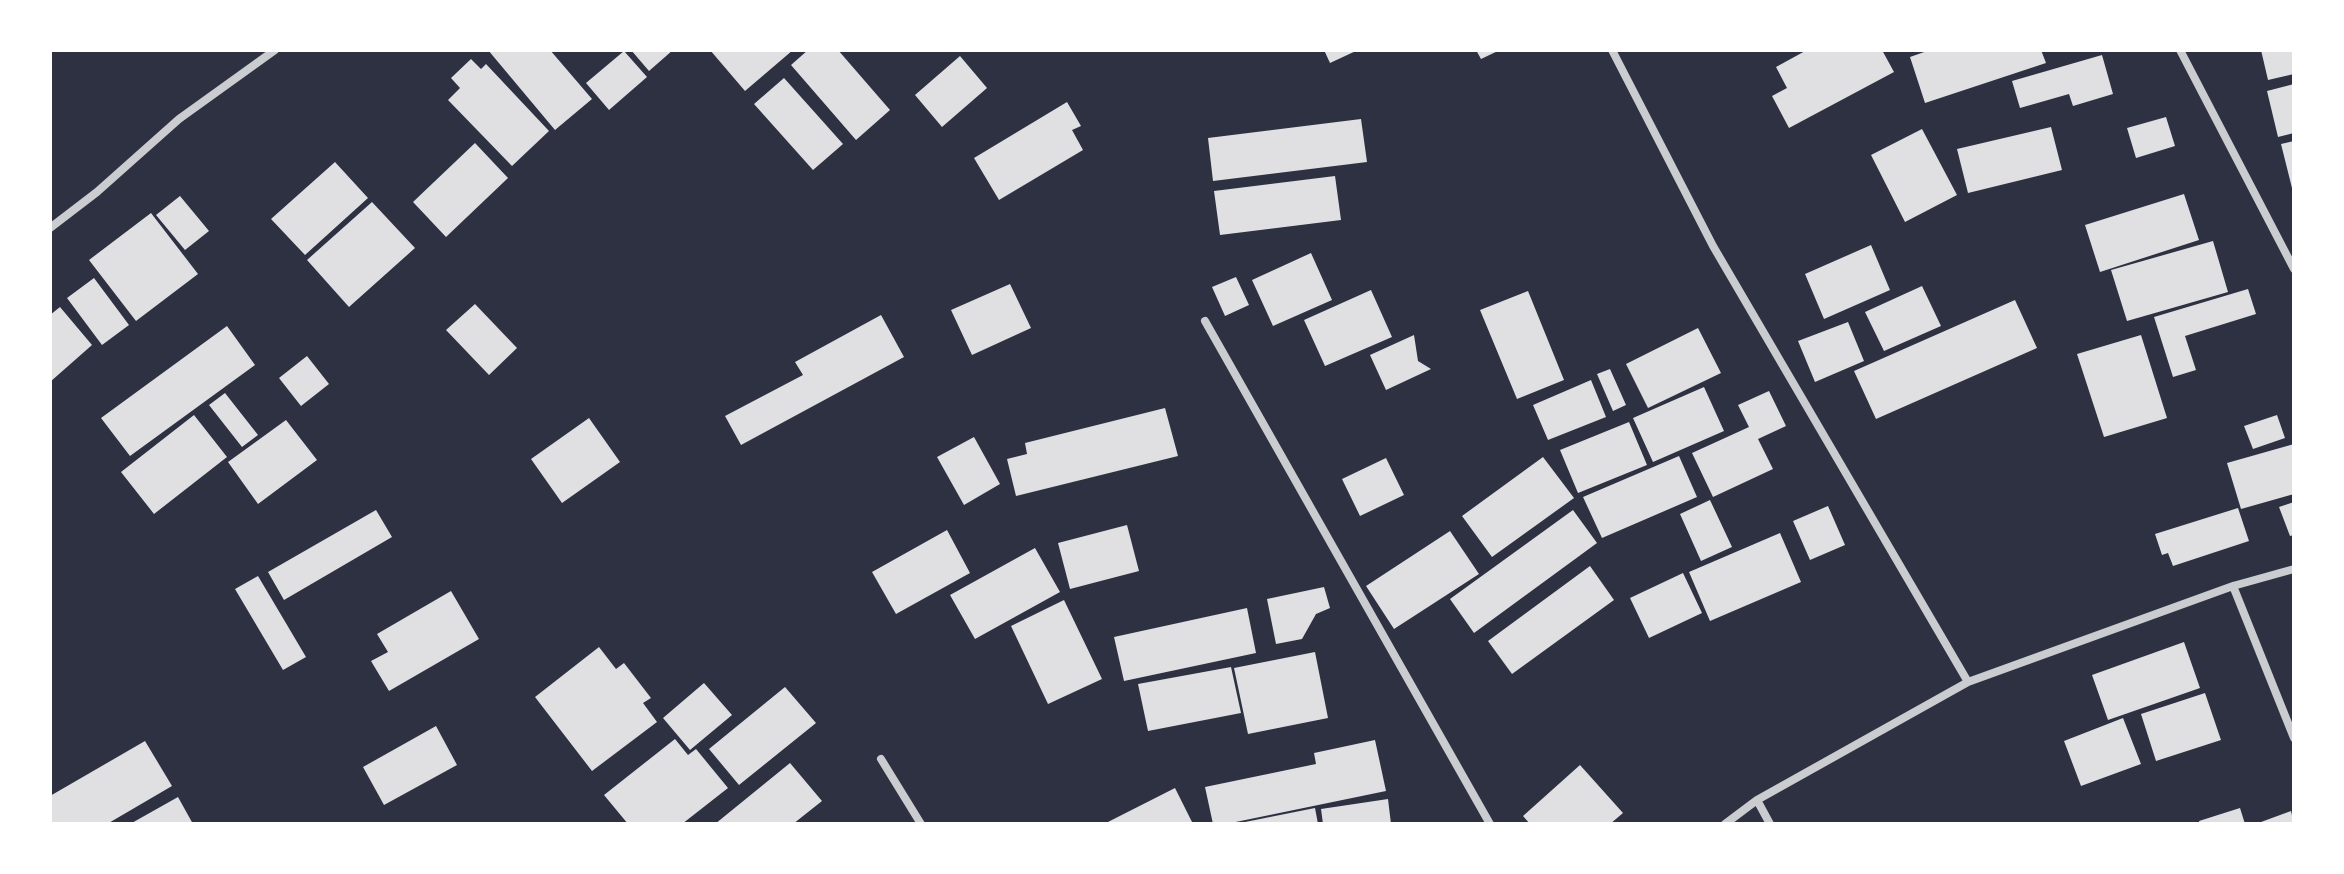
<!DOCTYPE html>
<html>
<head>
<meta charset="utf-8">
<style>
	body { margin:0 }
	#map { position:relative; width:2344px; height:874px; overflow:hidden; background:#2d3142; font-family:"Archivo Narrow",sans-serif }
	canvas { display:block }
	.frame { position:absolute; inset:0; border:52px solid #fff; pointer-events:none }
</style>
</head>
<body>
<div id="map">
<canvas width="2344" height="874"></canvas>
<div class="frame"></div>
</div>
<script>
const context = document.querySelector('canvas').getContext('2d');
context.lineJoin = 'round';
function paint(path, color) { context.fillStyle = color; context.fill(path, 'evenodd'); }
const toPath = rows => new Path2D(rows.map(r => 'M' + r).join(''));
function trace(path, color, width, dash) { context.strokeStyle = color; context.lineWidth = width; context.lineCap = dash ? 'butt' : 'round'; context.setLineDash(dash || []); context.stroke(path); }
paint(toPath([
	[488,50,550,50,592,99,555,130],
	[631,50,673,50,649,71],
	[710,50,793,50,745,91],
	[808,50,838,50,890,110,856,140,791,65],
	[1324,50,1358,50,1330,63],
	[1476,50,1500,50,1481,59],
	[1807,50,1882,50,1894,72,1789,128,1772,96,1787,88,1776,67],
	[1930,50,2041,50,2046,63,1925,103,1910,57],
	[2261,50,2294,50,2294,74,2268,80],
	[624,51,647,77,609,110,586,83],
	[2102,55,2113,94,2073,106,2069,94,2020,108,2012,81],
	[960,56,987,88,942,127,915,95],
	[471,59,481,69,486,64,549,131,512,166,448,100,460,88,451,78],
	[784,78,843,144,813,170,754,104],
	[2294,84,2294,133,2278,137,2267,91],
	[1067,102,1081,126,1072,130,1083,150,999,200,974,158],
	[2166,117,2175,146,2136,158,2127,128],
	[1361,119,1367,162,1213,181,1208,138],
	[2051,127,2062,170,1968,193,1957,149],
	[1922,129,1957,195,1905,222,1871,155],
	[2294,141,2294,192,2293,192,2281,144],
	[475,143,508,178,446,237,413,202],
	[335,162,368,198,305,255,271,219],
	[1335,176,1341,220,1220,235,1214,191],
	[2184,194,2199,240,2100,272,2085,225],
	[180,196,209,231,185,250,156,215],
	[372,202,415,248,349,307,307,260],
	[151,213,198,274,136,321,89,260],
	[2213,241,2228,292,2127,321,2111,270],
	[1871,245,1890,290,1824,319,1805,274],
	[1311,253,1332,300,1273,326,1252,280],
	[1236,277,1249,305,1225,316,1212,287],
	[94,278,129,325,102,345,67,298],
	[1010,284,1031,328,972,355,951,310],
	[1922,286,1941,326,1884,351,1865,312],
	[2248,289,2256,314,2185,336,2196,370,2173,377,2154,317],
	[1371,290,1392,337,1325,366,1304,320],
	[1528,291,1564,380,1517,399,1480,310],
	[2015,300,2037,348,1876,419,1854,371],
	[475,304,517,348,489,375,446,330],
	[60,307,92,345,50,382,50,315],
	[881,315,904,357,741,445,725,416,803,375,795,362],
	[1848,322,1864,361,1815,382,1798,341],
	[227,326,255,365,130,456,101,418],
	[1698,328,1721,373,1648,408,1626,364],
	[1414,335,1418,361,1431,369,1386,390,1370,355],
	[2141,335,2167,418,2104,437,2077,354],
	[307,356,329,384,301,406,279,378],
	[1610,369,1626,405,1613,411,1597,374],
	[1591,380,1606,417,1548,440,1533,405],
	[1704,387,1724,431,1653,462,1633,418],
	[1769,391,1786,426,1758,439,1773,469,1713,497,1692,453,1749,427,1738,405],
	[225,393,258,435,242,447,209,405],
	[1165,408,1178,456,1016,496,1007,459,1027,454,1025,443],
	[194,415,227,457,154,514,121,472],
	[2277,415,2285,438,2253,449,2244,426],
	[589,418,620,462,562,503,531,459],
	[286,420,317,460,258,504,228,462],
	[1629,422,1647,465,1578,493,1560,450],
	[974,437,1000,484,964,505,937,457],
	[2294,444,2294,494,2241,509,2227,463],
	[1679,456,1697,497,1602,538,1583,497],
	[1543,457,1574,498,1492,557,1462,516],
	[1386,458,1404,495,1360,516,1342,479],
	[1710,500,1732,547,1701,561,1680,514],
	[2294,502,2294,535,2290,536,2279,507],
	[1828,506,1845,545,1810,560,1793,521],
	[2238,508,2249,541,2173,566,2168,553,2162,555,2155,534],
	[376,510,392,537,284,600,268,572],
	[1573,510,1597,543,1474,633,1450,599],
	[1127,525,1139,571,1070,589,1058,543],
	[947,530,970,573,896,614,872,572],
	[1450,531,1479,574,1394,629,1366,586],
	[1780,533,1801,582,1710,621,1689,572],
	[1035,548,1060,592,975,639,950,595],
	[1590,566,1614,600,1512,674,1488,641],
	[1683,573,1702,613,1649,638,1630,598],
	[258,576,306,657,283,670,235,589],
	[1324,587,1330,608,1316,614,1302,639,1276,644,1267,599],
	[451,591,479,639,389,691,371,661,388,652,377,634],
	[1064,600,1102,679,1048,704,1011,626],
	[1247,608,1256,653,1124,681,1114,637],
	[2184,642,2200,688,2108,720,2092,675],
	[599,647,616,669,624,663,651,698,643,703,657,722,592,771,535,697],
	[1315,652,1328,718,1248,734,1234,668],
	[1231,667,1241,713,1148,731,1138,684],
	[704,683,732,715,690,750,663,718],
	[785,687,816,723,739,785,709,749],
	[2205,693,2221,740,2156,761,2141,714],
	[2123,718,2141,764,2081,786,2064,741],
	[436,726,457,765,384,805,363,767],
	[675,739,688,755,696,749,728,788,682,824,628,824,604,795],
	[1375,740,1386,791,1226,824,1213,824,1205,787,1316,764,1314,753],
	[145,741,172,786,107,824,50,824,50,796],
	[790,763,822,801,793,824,715,824],
	[1580,765,1623,813,1610,824,1530,824,1523,816],
	[1175,788,1193,824,1104,824],
	[178,797,193,824,130,824],
	[1388,799,1391,824,1323,824,1321,809],
	[1315,808,1318,824,1240,824,1240,823],
	[2240,808,2245,824,2200,824,2199,821],
	[2291,811,2294,824,2262,824,2261,822]
]), '#e0e0e3');
trace(toPath([
	[1612,50,1713,246,1968,682],
	[2180,50,2294,269],
	[50,228,97,192,179,119,275,50],
	[1205,321,1490,824],
	[2233,586,2294,738],
	[881,759,921,824],
	[1757,800,1770,824],
	[1725,824,1757,800,1968,682,2233,586,2294,569]
]), '#caccd0', 8);
</script>
</body>
</html>
